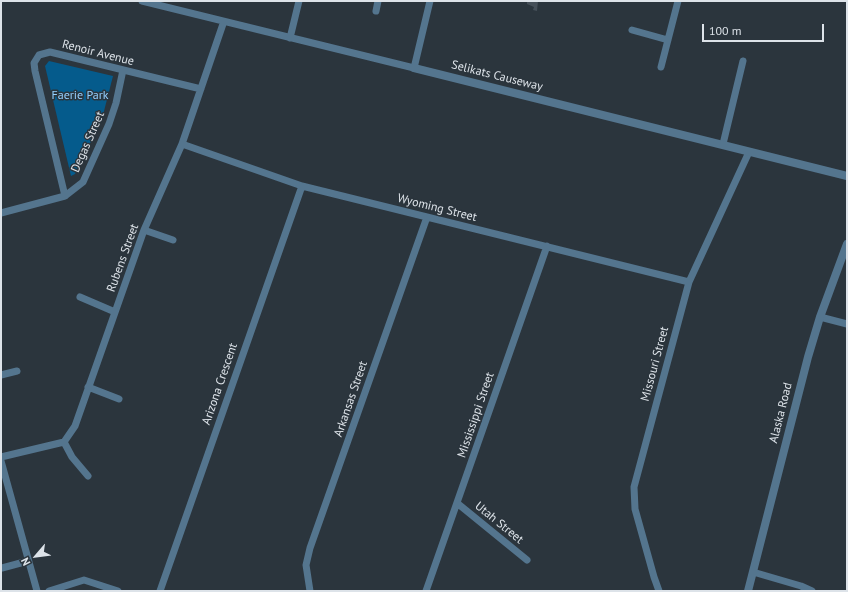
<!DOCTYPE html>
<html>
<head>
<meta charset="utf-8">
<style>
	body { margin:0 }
	#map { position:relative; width:848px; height:592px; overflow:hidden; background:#2b353d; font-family:"PT Sans",sans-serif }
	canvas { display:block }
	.frame { position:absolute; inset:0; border:2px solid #dde3e9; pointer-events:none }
	.north { position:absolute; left:16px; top:536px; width:40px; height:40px; -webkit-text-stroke:3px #2b353d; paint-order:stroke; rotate:242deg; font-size:11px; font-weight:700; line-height:16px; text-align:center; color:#dde3e9 }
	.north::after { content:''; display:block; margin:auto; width:14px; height:18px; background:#dde3e9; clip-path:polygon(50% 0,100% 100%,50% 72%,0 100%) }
	.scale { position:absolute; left:702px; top:24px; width:122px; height:18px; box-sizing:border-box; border:2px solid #dde3e9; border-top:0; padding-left:5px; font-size:12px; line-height:14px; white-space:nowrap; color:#dde3e9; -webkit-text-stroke:3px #2b353d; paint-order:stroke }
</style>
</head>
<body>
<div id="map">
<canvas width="848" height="592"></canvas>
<div class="frame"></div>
<div class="north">N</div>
<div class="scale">100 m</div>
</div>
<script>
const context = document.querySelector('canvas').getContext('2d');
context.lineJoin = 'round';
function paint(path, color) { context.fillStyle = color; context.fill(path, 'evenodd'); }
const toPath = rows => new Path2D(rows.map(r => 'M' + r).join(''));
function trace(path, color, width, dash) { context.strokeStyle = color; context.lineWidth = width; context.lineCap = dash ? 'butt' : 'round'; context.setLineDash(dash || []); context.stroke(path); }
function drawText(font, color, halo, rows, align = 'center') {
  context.font = font + ' "PT Sans",sans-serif'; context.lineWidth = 3; context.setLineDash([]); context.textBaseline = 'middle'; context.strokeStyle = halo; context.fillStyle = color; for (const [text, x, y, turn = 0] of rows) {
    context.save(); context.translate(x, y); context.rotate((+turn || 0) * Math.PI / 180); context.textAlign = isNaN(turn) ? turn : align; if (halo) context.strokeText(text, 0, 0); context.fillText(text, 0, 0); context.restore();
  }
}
paint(toPath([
	[49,61,113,76,102,119,75,174,71,176,45,66]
]), '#055b8c');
paint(toPath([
	[527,1,538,1,537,11,533,10,534,7,527,4]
]), '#454f58');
trace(toPath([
	[142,1,414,68,430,1],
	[376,11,378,1],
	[632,30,668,40],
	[290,38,299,1],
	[661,67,678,1],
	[182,144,302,186,689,282],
	[723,144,743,61],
	[65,196,35,71,34,63,39,55,50,52,201,89],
	[1,213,65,196,83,182,109,124,116,103,123,70],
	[144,230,173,240],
	[80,297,115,312],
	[820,317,847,324],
	[1,375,17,371],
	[88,387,119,399],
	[64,442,72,457,88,476],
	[1,457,64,442,75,426,144,230,182,144,224,21],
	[1,461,37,591],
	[457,503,527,560],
	[2,568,28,561],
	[753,572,801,586,812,591],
	[49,591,84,580,118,591],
	[160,591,302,186],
	[310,591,306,565,310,548,427,217],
	[426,591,547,246],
	[659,591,654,577,635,509,634,487,689,282,749,152]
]), '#54758e', 7);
trace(toPath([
	[414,68,847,176],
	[748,591,808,357,820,317,847,244]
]), '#54758e', 8);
drawText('12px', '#dde3e9', '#2b353d', [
	["Renoir Avenue",98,53,14],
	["Selikats Causeway",497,76,14],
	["Degas Street",88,142,-66],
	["Wyoming Street",437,208,14],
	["Rubens Street",123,258,-70],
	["Missouri Street",655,364,-75],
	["Arizona Crescent",220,384,-71],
	["Arkansas Street",351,399,-71],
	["Alaska Road",781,413,-76],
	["Mississippi Street",476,415,-71],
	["Utah Street",499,523,39]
]);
drawText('12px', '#94d0ff', '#2b353d', [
	["Faerie Park",80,96]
]);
</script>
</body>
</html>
